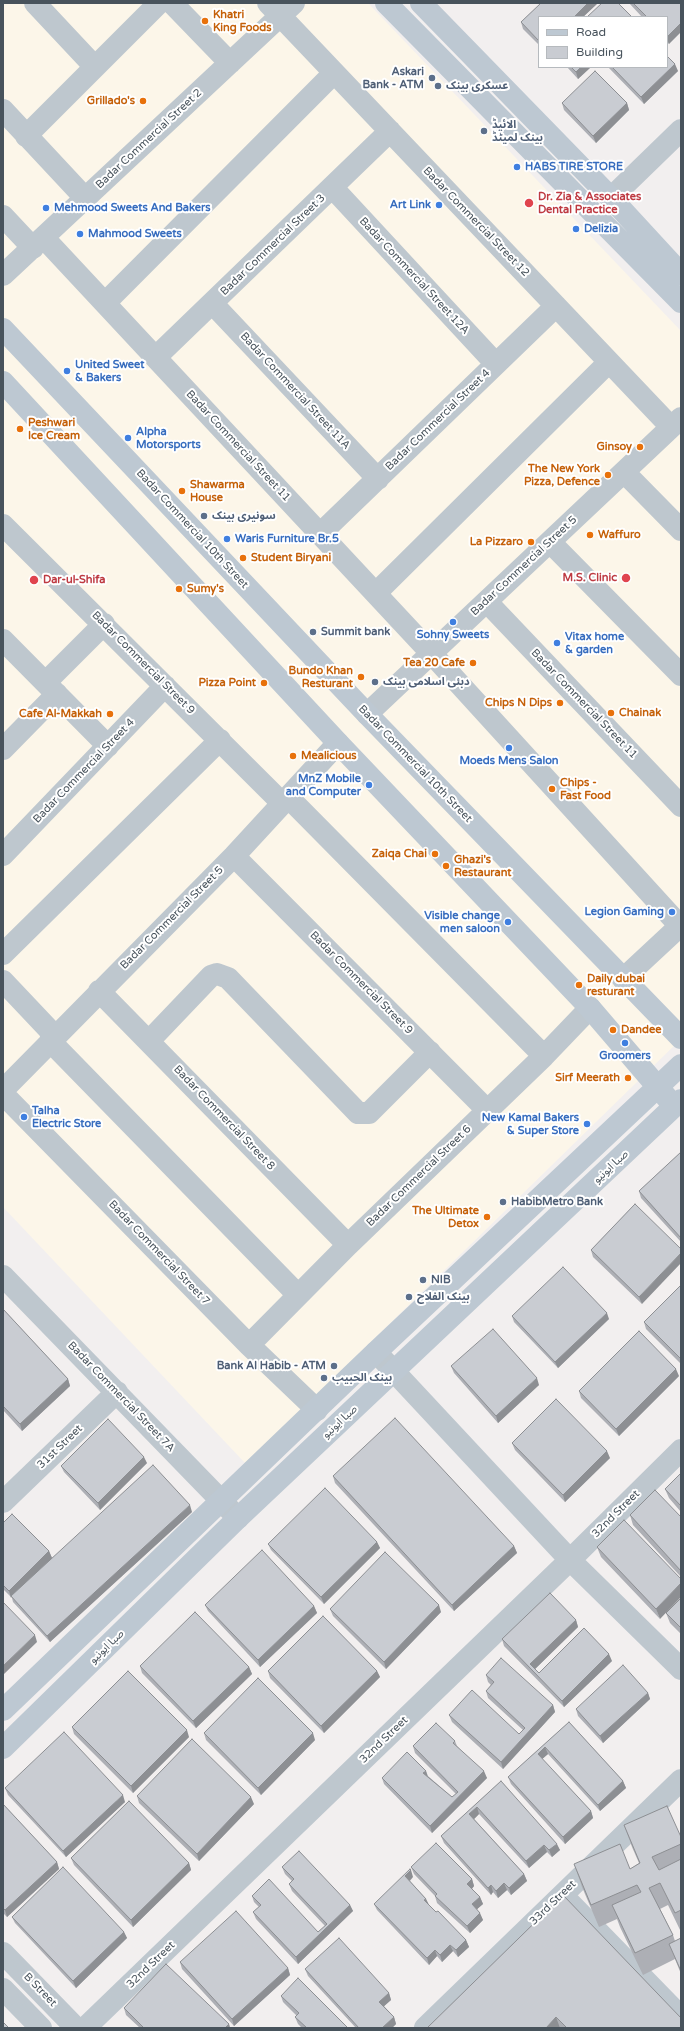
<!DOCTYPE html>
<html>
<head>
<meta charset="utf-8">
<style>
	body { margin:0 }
	#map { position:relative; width:684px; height:2031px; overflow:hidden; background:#f2efef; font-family:"Varela Round",sans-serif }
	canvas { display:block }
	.frame { position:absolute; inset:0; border:4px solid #48535c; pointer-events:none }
	.legend { position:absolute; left:538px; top:16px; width:130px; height:52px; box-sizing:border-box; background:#fff; border:1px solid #b6babe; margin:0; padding:5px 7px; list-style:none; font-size:12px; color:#48535c }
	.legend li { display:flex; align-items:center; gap:8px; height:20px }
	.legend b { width:20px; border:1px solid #b6babe }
</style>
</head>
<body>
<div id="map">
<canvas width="684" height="2031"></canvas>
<div class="frame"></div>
<ul class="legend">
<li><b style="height:5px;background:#bdc8d2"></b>Road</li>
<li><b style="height:11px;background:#c9ccd2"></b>Building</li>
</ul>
</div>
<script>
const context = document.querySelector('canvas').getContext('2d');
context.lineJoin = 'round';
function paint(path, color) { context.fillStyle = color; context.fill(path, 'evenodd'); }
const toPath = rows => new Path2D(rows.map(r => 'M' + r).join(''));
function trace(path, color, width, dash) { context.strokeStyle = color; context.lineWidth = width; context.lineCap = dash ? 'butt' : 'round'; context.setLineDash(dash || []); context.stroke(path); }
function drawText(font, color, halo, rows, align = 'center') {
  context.font = font + ' "Varela Round","Noto Sans Arabic",sans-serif'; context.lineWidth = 4; context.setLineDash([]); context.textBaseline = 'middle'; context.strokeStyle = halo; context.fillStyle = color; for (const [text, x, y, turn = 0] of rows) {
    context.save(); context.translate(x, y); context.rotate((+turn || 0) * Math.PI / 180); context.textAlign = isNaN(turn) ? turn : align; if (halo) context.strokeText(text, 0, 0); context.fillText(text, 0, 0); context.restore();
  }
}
paint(toPath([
	[3,3,368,3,681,331,681,1039,246,1464,3,1207]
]), '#fcf6e9');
trace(toPath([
	[35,3,95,67],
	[172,3,230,63],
	[268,3,671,427],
	[3,110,86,199],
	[26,136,159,3],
	[332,187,496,364],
	[611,198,681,130],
	[3,216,33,248],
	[44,238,432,654,680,926],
	[3,275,294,3],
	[105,303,334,73],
	[212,303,378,479],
	[156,357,390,131],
	[624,472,681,530],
	[3,525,282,803],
	[320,534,556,306],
	[550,542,681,675],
	[376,593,609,362],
	[487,602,681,806],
	[3,640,108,746],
	[46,682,104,624],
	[367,714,681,418],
	[3,749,57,694],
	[288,797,544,1056],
	[3,855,165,686],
	[234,856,488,1111],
	[3,954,220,740],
	[623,979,681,925],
	[3,981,55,1036],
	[99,991,348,1245],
	[50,1041,298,1295],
	[149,1041,211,976,217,974,228,978,358,1113,369,1113,430,1052],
	[3,1090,234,856,338,743],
	[3,1094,249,1345,317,1410],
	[3,1276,238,1518],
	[249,1345,348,1245,544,1056,590,1008],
	[376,1352,570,1560,681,1669],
	[3,1502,117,1392],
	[567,1900,681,2017],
	[85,2028,570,1560,681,1450],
	[425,2028,681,1780]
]), '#bec7ce', 22);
trace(toPath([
	[3,1953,76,2028],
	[3,1989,41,2028]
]), '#bec7ce', 22);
trace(toPath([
	[386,3,681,302],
	[421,3,611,198,681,274],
	[3,329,367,714,681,1038],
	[3,382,338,743,590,1008,674,1106],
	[3,1710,376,1352,681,1065],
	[3,1748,238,1518,681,1100]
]), '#bdc8d2', 22);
paint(toPath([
	[541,3,598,3,583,17,539,17,539,45,523,29,521,22],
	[629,3,681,3,669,44,667,42,667,17,642,17],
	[567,67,591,67,578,79],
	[608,67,667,67,678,71,644,104],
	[562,103,627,103,629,110,596,143,564,110],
	[681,1152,681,1242,641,1198,639,1191],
	[635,1204,642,1304,593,1257,591,1250],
	[681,1285,681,1364,646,1329,644,1322],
	[3,1309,68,1379,70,1386,22,1431,3,1410],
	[512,1316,609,1319,558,1368,514,1322],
	[451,1366,539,1385,498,1423,454,1373],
	[679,1376,619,1436,581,1398,579,1391],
	[512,1443,610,1458,565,1502,515,1450],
	[147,1463,100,1510,64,1472,61,1466],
	[681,1473,681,1512,669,1498,665,1489],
	[333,1476,514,1546,517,1553,454,1611,335,1483],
	[192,1512,50,1642,13,1602,12,1598,3,1589,3,1523,49,1551,52,1558],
	[630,1515,681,1517,681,1577,633,1525],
	[624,1520,660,1619,601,1557,597,1547],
	[377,1542,380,1548,324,1604,271,1550,268,1544],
	[681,1598,681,1634,670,1623,666,1613],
	[205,1605,314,1606,317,1613,260,1667,208,1611],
	[330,1609,441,1612,386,1669,333,1616],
	[576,1620,578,1627,535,1669,539,1673,612,1661,564,1707,504,1646,502,1639],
	[140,1666,249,1667,252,1674,196,1728,142,1673],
	[268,1671,377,1671,380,1677,324,1733,270,1678],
	[486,1675,553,1705,555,1712,503,1769,452,1722,449,1715,519,1734,523,1730,488,1698,486,1691,491,1685,488,1682],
	[648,1693,650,1699,603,1743,578,1716,576,1709],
	[569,1722,623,1781,626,1788,600,1811,548,1754,542,1759,591,1811,593,1818,565,1844,511,1784,508,1777],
	[72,1727,189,1737,133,1793,74,1734],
	[204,1733,315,1740,261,1795,206,1740],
	[455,1741,457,1746,487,1778,432,1833,384,1784,382,1778,426,1771,428,1776,452,1797,456,1794,415,1753,413,1746],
	[501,1781,560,1850,552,1857,547,1852,529,1868,479,1814,474,1819,524,1874,527,1881,511,1895,507,1890,498,1898,493,1892,491,1895,444,1843,441,1836],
	[5,1788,125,1802,66,1857,8,1795],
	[137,1796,254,1804,199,1861,139,1803],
	[3,1804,57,1862,59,1869,7,1917,3,1913],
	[624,1825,681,1837,681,1932,668,1905,660,1909,673,1935,675,1941,681,1938,681,1974,675,1959,643,1975,620,1927,617,1919,599,1927,582,1887,574,1864,630,1869,639,1863,632,1847],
	[71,1858,189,1863,191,1870,133,1927,74,1865],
	[282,1867,350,1905,353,1911,298,1964,256,1919,253,1912,259,1907,254,1902,252,1896,318,1932,325,1926,292,1891,289,1884,292,1881,285,1874],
	[411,1867,472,1879,474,1886,472,1889,480,1897,483,1904,477,1909,483,1920,470,1933,437,1903,435,1896,414,1874],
	[413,1877,410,1881,426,1899,429,1905,436,1912,466,1940,469,1947,458,1957,453,1951,442,1962,437,1956,429,1965,377,1910,374,1904],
	[563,1895,681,2028,427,2028],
	[12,1917,124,1932,127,1938,76,1988,15,1923],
	[180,1962,288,1968,290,1975,234,2026,182,1969],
	[305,1969,389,1993,391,2000,384,2006,394,2017,396,2024,392,2028,356,2028,308,1976],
	[281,1996,348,2028,302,2028,298,2024,295,2017,297,2016,283,2002],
	[124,2008,229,2024,230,2028,140,2028,126,2015]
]), '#adafb5');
paint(toPath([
	[588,3,598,3,583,17,574,17],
	[681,23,681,32,669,44,667,39,667,37],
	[675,64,678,71,644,104,641,97],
	[581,67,591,67,578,79,576,72],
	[627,103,629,110,596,143,593,136],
	[681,1253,681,1263,642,1304,639,1297],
	[607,1313,609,1319,558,1368,555,1362],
	[676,1369,679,1376,619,1436,616,1429],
	[537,1378,539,1385,498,1423,496,1416],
	[68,1379,70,1386,22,1431,20,1424],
	[607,1451,610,1458,565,1502,563,1495],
	[144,1457,147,1463,100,1510,98,1503],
	[190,1505,192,1512,50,1642,47,1636],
	[377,1542,380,1548,324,1604,321,1597],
	[514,1546,517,1553,454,1611,452,1605],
	[49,1551,52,1558,11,1596,11,1598,9,1591],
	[681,1583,681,1597,660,1619,656,1609],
	[439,1605,441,1612,386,1669,384,1662],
	[314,1606,317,1613,260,1667,258,1660],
	[576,1620,578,1627,533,1671,530,1664],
	[35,1635,37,1642,3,1675,3,1666],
	[609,1654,612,1661,564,1707,562,1701],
	[249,1667,252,1674,196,1728,193,1721],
	[377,1671,380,1677,324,1733,321,1726],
	[648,1693,650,1699,603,1743,600,1736],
	[553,1705,555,1712,503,1769,501,1762],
	[187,1730,189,1737,133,1793,131,1786],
	[313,1733,315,1740,261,1795,258,1788],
	[545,1747,548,1754,540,1761,538,1754],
	[426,1771,428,1778,423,1773],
	[484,1771,487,1778,432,1833,430,1826],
	[623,1781,626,1788,600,1811,598,1805],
	[123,1795,125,1802,66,1857,63,1851],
	[251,1797,254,1804,199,1861,197,1854],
	[477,1807,479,1814,472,1821,469,1814],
	[591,1811,593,1818,565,1844,563,1837],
	[557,1844,560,1850,552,1857,549,1850],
	[544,1845,547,1852,529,1868,526,1861],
	[57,1862,59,1869,7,1917,5,1910],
	[189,1863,191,1870,133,1927,131,1920],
	[411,1870,413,1877,407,1883,405,1876],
	[524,1874,527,1881,511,1895,509,1888],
	[472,1879,474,1886,470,1891,467,1884],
	[504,1883,507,1890,498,1898,496,1891],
	[491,1885,493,1892,491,1895,488,1888],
	[480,1897,483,1904,475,1911,472,1904],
	[426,1899,429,1905,424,1900],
	[350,1905,353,1911,298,1964,296,1957],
	[480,1913,483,1920,470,1933,467,1926],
	[124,1932,127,1938,76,1988,73,1981],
	[466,1940,469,1947,458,1957,456,1950],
	[450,1945,453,1951,442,1962,440,1955],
	[435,1950,437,1956,429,1965,427,1958],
	[288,1968,290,1975,234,2026,232,2019],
	[389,1993,391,2000,382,2008,379,2002],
	[394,2017,396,2024,392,2028,382,2028],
	[556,2017,560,2028,546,2028],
	[229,2024,230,2028,225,2028]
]), '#8d8f93');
const building = toPath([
	[541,3,588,3,574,17,539,17,539,41,521,22,541,3],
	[602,3,618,3,632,17,587,17,602,3],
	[633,3,681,3,681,23,667,37,667,17,647,17,633,3],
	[667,56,675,64,641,97,612,67,667,67,667,56],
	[571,67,581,67,576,72,571,67],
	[595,71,627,103,593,136,562,103,595,71],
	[681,1152,681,1238,639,1191,681,1152],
	[635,1204,681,1249,681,1253,639,1297,591,1250,635,1204],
	[563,1267,607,1313,555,1362,512,1316,563,1267],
	[681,1285,681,1359,644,1322,681,1285],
	[3,1309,68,1379,20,1424,3,1406,3,1309],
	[493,1329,537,1378,496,1416,451,1366,493,1329],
	[639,1331,676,1369,616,1429,579,1391,639,1331],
	[556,1399,607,1451,563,1495,512,1443,556,1399],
	[395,1418,514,1546,452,1605,333,1476,395,1418],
	[108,1419,144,1457,98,1503,61,1466,108,1419],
	[153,1465,190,1505,47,1636,11,1596,153,1465],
	[681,1473,681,1506,665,1489,681,1473],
	[325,1488,377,1542,321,1597,268,1544,325,1488],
	[655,1490,681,1517,681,1571,630,1515,655,1490],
	[12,1514,49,1551,9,1591,3,1585,3,1523,12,1514],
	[624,1520,681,1579,681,1583,656,1609,597,1547,624,1520],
	[262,1550,314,1606,258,1660,205,1605,262,1550],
	[385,1552,439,1605,384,1662,330,1609,385,1552],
	[550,1593,576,1620,530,1664,539,1673,584,1628,609,1654,562,1701,502,1639,550,1593],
	[681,1598,681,1628,666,1613,681,1598],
	[3,1602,35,1635,3,1666,3,1602],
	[195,1612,249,1667,193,1721,140,1666,195,1612],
	[323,1616,377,1671,321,1726,268,1671,323,1616],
	[501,1658,553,1705,501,1762,449,1715,472,1690,519,1734,525,1728,486,1691,494,1682,486,1675,501,1658],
	[623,1665,648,1693,600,1736,576,1709,623,1665],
	[128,1671,187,1730,131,1786,72,1727,128,1671],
	[258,1678,313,1733,258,1788,204,1733,258,1678],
	[569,1722,623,1781,598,1805,545,1747,538,1754,591,1811,563,1837,508,1777,569,1722],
	[436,1723,455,1741,453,1743,484,1771,430,1826,382,1778,407,1752,426,1771,423,1773,452,1797,458,1792,413,1746,436,1723],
	[64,1732,123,1795,63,1851,5,1788,64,1732],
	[192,1739,251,1797,197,1854,137,1796,192,1739],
	[501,1781,557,1844,549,1850,544,1845,526,1861,477,1807,469,1814,524,1874,509,1888,504,1883,496,1891,491,1885,488,1888,441,1836,501,1781],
	[129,1801,189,1863,131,1920,71,1858,129,1801],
	[3,1804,57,1862,5,1910,3,1908,3,1804],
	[667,1806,681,1837,681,1844,652,1857,659,1870,681,1859,681,1910,675,1913,660,1883,649,1888,673,1935,635,1953,612,1905,641,1892,637,1885,591,1905,574,1864,620,1844,630,1869,640,1863,624,1825,667,1806],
	[436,1843,472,1879,467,1884,480,1897,472,1904,480,1913,467,1926,435,1896,437,1894,411,1867,436,1843],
	[299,1851,350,1905,296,1957,253,1912,261,1905,252,1896,269,1879,318,1932,327,1924,289,1884,294,1879,282,1867,299,1851],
	[63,1867,124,1932,73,1981,12,1917,63,1867],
	[410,1869,411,1870,405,1876,426,1899,424,1900,436,1912,438,1911,466,1940,456,1950,450,1945,440,1955,435,1950,427,1958,374,1904,410,1869],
	[563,1895,681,2018,681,2028,567,2028,556,2017,546,2028,427,2028,563,1895],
	[236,1911,288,1968,232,2019,180,1962,236,1911],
	[339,1938,389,1993,379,2002,394,2017,382,2028,359,2028,305,1969,339,1938],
	[681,1938,681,1971,669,1944,681,1938],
	[166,1964,229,2024,225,2028,144,2028,124,2008,166,1964],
	[298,1978,348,2028,307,2028,295,2017,299,2013,281,1996,298,1978],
	[3,2022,9,2028,3,2028,3,2022]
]);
paint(building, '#c9ccd2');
trace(building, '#8d8f93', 1);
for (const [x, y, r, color] of [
	[205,21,4,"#e8710a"],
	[432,78,4,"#5c6f8a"],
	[438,86,4,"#5c6f8a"],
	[143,101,4,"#e8710a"],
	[484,131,4,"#5c6f8a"],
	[517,167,4,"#3f7fe0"],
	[529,203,5,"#e0444e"],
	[439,205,4,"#3f7fe0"],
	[46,208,4,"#3f7fe0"],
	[576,229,4,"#3f7fe0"],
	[80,234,4,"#3f7fe0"],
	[67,371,4,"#3f7fe0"],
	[20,429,4,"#e8710a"],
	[128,438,4,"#3f7fe0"],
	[640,447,4,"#e8710a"],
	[608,475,4,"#e8710a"],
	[182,491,4,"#e8710a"],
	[204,516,4,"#5c6f8a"],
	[590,535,4,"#e8710a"],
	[227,539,4,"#3f7fe0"],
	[531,542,4,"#e8710a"],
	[243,558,4,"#e8710a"],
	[626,578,5,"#e0444e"],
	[34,580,5,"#e0444e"],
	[179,589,4,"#e8710a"],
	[453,622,4,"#3f7fe0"],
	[313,632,4,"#5c6f8a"],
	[557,643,4,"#3f7fe0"],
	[473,663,4,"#e8710a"],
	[361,677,4,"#e8710a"],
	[375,682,4,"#5c6f8a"],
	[264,683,4,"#e8710a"],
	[560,703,4,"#e8710a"],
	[611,713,4,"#e8710a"],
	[110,714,4,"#e8710a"],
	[509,748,4,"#3f7fe0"],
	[293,756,4,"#e8710a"],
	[369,785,4,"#3f7fe0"],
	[552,789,4,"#e8710a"],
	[435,854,4,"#e8710a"],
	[446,866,4,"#e8710a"],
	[672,912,4,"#3f7fe0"],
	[508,922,4,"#3f7fe0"],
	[579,985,4,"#e8710a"],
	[613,1030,4,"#e8710a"],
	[625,1043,4,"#3f7fe0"],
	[628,1078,4,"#e8710a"],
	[24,1117,4,"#3f7fe0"],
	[587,1124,4,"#3f7fe0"],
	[503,1202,4,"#5c6f8a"],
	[487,1217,4,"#e8710a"],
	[423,1280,4,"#5c6f8a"],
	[409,1297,4,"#5c6f8a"],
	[334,1366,4,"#5c6f8a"],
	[324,1378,4,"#5c6f8a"]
]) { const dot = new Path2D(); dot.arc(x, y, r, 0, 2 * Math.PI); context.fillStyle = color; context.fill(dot); trace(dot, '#fff', 1.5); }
drawText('bold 11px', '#c56008', '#fff', [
	["Khatri",213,15],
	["King Foods",213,28],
	["Grillado's",135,101,"right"],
	["Peshwari",28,423],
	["Ice Cream",28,436],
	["Ginsoy",632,447,"right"],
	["The New York",600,469,"right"],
	["Pizza, Defence",600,482,"right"],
	["Shawarma",190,485],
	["House",190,498],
	["Waffuro",598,535],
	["La Pizzaro",523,542,"right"],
	["Student Biryani",251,558],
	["Sumy's",187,589],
	["Tea 20 Cafe",465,663,"right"],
	["Bundo Khan",353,671,"right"],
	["Resturant",353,684,"right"],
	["Pizza Point",256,683,"right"],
	["Chips N Dips",552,703,"right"],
	["Chainak",619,713],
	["Cafe Al-Makkah",102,714,"right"],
	["Mealicious",301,756],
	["Chips -",560,783],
	["Fast Food",560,796],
	["Zaiqa Chai",427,854,"right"],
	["Ghazi's",454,860],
	["Restaurant",454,873],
	["Daily dubai",587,979],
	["resturant",587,992],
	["Dandee",621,1030],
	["Sirf Meerath",620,1078,"right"],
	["The Ultimate",479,1211,"right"],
	["Detox",479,1224,"right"]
], 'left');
drawText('bold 11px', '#4e5e75', '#fff', [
	["Askari",424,72,"right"],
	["Bank - ATM",424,85,"right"],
	["عسکری بینک",446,86],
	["الائیڈ",492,125],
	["بینک لمیٹڈ",492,138],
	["سونیری بینک",212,516],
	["Summit bank",321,632],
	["دبئی اسلامی بینک",383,682],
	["HabibMetro Bank",511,1202],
	["NIB",431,1280],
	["بینک الفلاح",417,1297],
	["Bank Al Habib - ATM",326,1366,"right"],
	["بينک الحبيب",332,1378]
], 'left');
drawText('11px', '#48535c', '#fff', [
	["Badar Commercial Street 2",149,139,-43],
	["Badar Commercial Street 12",476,222,46],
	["Badar Commercial Street 3",273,245,-44],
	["Badar Commercial Street 12A",414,276,47],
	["Badar Commercial Street 11A",295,391,47],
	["Badar Commercial Street 4",438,420,-44],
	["Badar Commercial Street 11",238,446,47],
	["Badar Commercial 10th Street",192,529,47],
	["Badar Commercial Street 5",524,566,-43],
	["Badar Commercial Street 9",143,663,45],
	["Badar Commercial Street 11",584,704,46],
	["Badar Commercial 10th Street",415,764,46],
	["Badar Commercial Street 4",84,771,-46],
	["Badar Commercial Street 5",172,918,-45],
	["Badar Commercial Street 9",361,983,45],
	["Badar Commercial Street 8",224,1118,46],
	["صبا ایونیو",611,1167,-43],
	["Badar Commercial Street 6",419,1176,-44],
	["Badar Commercial Street 7",159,1253,46],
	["Badar Commercial Street 7A",121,1397,46],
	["صبا ایونیو",340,1422,-43],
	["31st Street",60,1447,-44],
	["32nd Street",616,1514,-45],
	["صبا ایونیو",107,1647,-44],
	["32nd Street",384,1740,-44],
	["33rd Street",553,1903,-44],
	["32nd Street",151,1965,-44],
	["B Street",40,1990,46]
]);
drawText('bold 11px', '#366cbe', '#fff', [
	["HABS TIRE STORE",525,167],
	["Art Link",431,205,"right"],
	["Mehmood Sweets And Bakers",54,208],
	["Delizia",584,229],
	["Mahmood Sweets",88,234],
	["United Sweet",75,365],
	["& Bakers",75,378],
	["Alpha",136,432],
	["Motorsports",136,445],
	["Waris Furniture Br.5",235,539],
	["Sohny Sweets",453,635,"center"],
	["Vitax home",565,637],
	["& garden",565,650],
	["Moeds Mens Salon",509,761,"center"],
	["MnZ Mobile",361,779,"right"],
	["and Computer",361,792,"right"],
	["Legion Gaming",664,912,"right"],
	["Visible change",500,916,"right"],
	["men saloon",500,929,"right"],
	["Groomers",625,1056,"center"],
	["Talha",32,1111],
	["Electric Store",32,1124],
	["New Kamal Bakers",579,1118,"right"],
	["& Super Store",579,1131,"right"]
], 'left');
drawText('bold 11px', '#be3a42', '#fff', [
	["Dr. Zia & Associates",538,197],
	["Dental Practice",538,210],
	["M.S. Clinic",617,578,"right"],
	["Dar-ul-Shifa",43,580]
], 'left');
</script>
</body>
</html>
